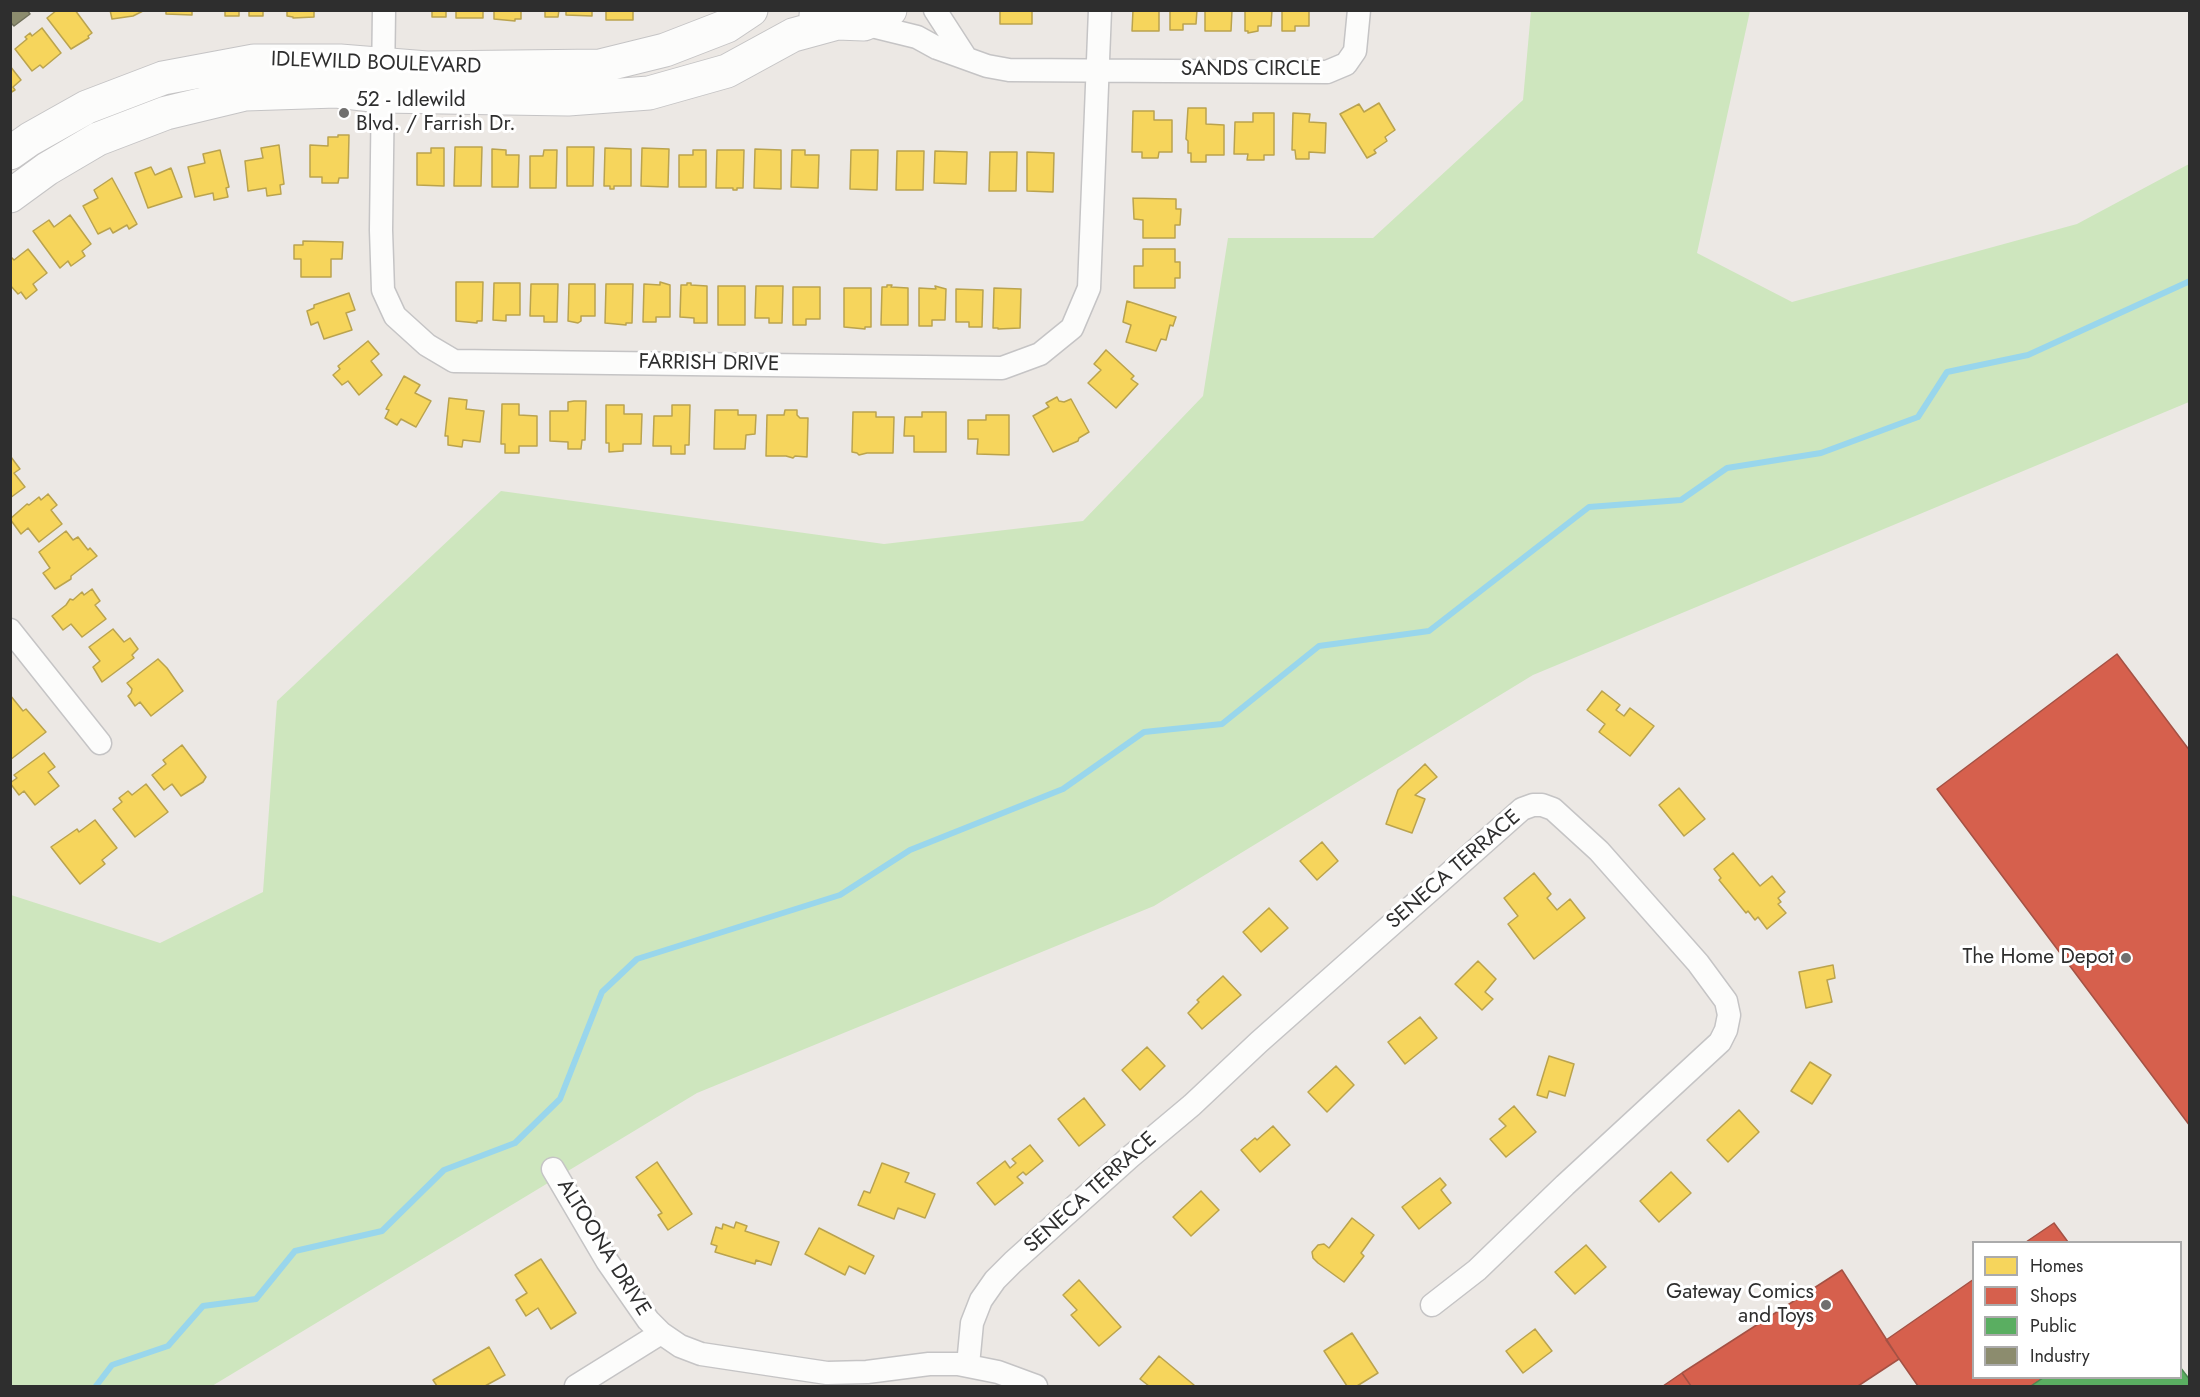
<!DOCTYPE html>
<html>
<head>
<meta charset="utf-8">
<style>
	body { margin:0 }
	#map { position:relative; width:2200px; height:1397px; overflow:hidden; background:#ece8e4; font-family:Jost,sans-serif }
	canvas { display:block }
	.frame { position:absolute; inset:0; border:12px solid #2e2e2e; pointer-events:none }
	.legend { position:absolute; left:1972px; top:1241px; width:210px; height:138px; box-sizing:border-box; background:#fff; border:2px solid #ababab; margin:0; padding:8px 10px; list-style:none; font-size:18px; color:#2e2e2e }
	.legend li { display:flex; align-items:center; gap:12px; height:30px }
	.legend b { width:30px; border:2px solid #ababab }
</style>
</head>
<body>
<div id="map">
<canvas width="2200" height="1397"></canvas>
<div class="frame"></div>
<ul class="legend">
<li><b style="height:16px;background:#f6d55c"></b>Homes</li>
<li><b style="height:16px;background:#d6604d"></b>Shops</li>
<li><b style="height:16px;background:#5aae61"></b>Public</li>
<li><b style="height:16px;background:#8c8c6e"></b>Industry</li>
</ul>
</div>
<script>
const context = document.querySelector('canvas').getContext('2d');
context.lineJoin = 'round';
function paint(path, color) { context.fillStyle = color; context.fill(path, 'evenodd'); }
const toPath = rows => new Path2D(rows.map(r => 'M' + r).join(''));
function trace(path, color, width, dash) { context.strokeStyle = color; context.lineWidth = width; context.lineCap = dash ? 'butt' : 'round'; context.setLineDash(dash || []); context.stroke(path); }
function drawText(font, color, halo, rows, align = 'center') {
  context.font = font + ' Jost,sans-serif'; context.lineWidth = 6; context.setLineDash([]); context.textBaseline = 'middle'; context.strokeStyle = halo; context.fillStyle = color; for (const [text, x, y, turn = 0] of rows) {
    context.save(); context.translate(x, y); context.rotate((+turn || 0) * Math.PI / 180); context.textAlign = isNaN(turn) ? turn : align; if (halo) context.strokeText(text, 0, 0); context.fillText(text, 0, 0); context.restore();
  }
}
paint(toPath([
	[1531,11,1750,11,1697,253,1792,302,2077,224,2189,164,2189,402,1533,675,1154,906,697,1093,212,1386,11,1386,11,895,160,943,263,892,277,701,501,491,884,544,1083,521,1203,396,1228,238,1373,238,1523,100]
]), '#cee6be');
const homes = toPath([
	[57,10,75,10,92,33,88,36,89,38,71,49,47,18,57,10],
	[110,10,143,10,143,11,133,16,112,19,110,10],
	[166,10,192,10,192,15,166,14,166,10],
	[225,10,239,10,239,16,225,16,225,10],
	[249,10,270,10,263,11,263,16,249,16,249,10],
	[287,10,314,10,314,17,293,18,293,17,287,16,287,10],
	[446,10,446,17,432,17,432,11,419,11,446,10],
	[456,10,483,10,483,18,456,18,456,10],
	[494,10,521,10,521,19,515,19,515,21,494,19,494,10],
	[532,10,559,10,558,17,545,17,545,11,532,10],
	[566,10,592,10,592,16,566,15,566,10],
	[606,10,633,10,633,20,606,20,606,10],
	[1000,10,1032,10,1032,24,1000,24,1000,10],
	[1133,10,1159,10,1159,31,1132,31,1133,10],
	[1170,10,1197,10,1196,24,1183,24,1183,30,1170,30,1170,10],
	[1205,10,1232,10,1231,31,1205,31,1205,10],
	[1245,10,1272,10,1271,26,1258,26,1258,31,1248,33,1248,31,1245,31,1245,10],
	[1282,10,1309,10,1309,26,1295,26,1295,31,1282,31,1282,10],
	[42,28,61,53,43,68,40,65,32,71,15,49,27,39,25,37,30,33,32,36,42,28],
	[10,66,21,80,13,87,15,90,10,93,10,66],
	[1379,103,1395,130,1385,137,1387,141,1374,150,1376,153,1367,158,1340,114,1359,104,1364,112,1379,103],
	[1188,108,1206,108,1206,124,1224,125,1224,155,1206,155,1206,162,1191,162,1191,153,1188,153,1188,141,1186,139,1188,108],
	[1133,111,1154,111,1154,120,1172,120,1172,152,1159,152,1158,158,1142,158,1142,152,1132,152,1133,111],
	[1253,113,1274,113,1274,155,1264,155,1264,160,1247,160,1248,154,1234,154,1235,122,1253,122,1253,113],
	[1293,113,1310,114,1309,122,1326,123,1325,153,1309,152,1309,159,1296,159,1295,150,1292,150,1293,113],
	[338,135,349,135,348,178,339,178,338,183,322,183,322,177,310,177,310,145,328,146,328,137,338,137,338,135],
	[279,145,284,184,280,185,281,194,267,196,266,188,248,191,245,161,263,158,261,148,279,145],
	[455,147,482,147,481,186,454,186,455,147],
	[567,147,594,147,593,186,567,186,567,147],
	[431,148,444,148,444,186,417,185,417,153,431,153,431,148],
	[605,148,631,149,631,186,614,186,614,189,610,189,610,186,604,186,605,148],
	[642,148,669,149,668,187,641,186,642,148],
	[492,149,506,150,506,155,519,155,518,187,492,187,492,149],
	[755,149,781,150,781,189,754,188,755,149],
	[220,150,229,187,226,188,228,197,214,200,213,193,195,197,188,167,205,163,203,154,220,150],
	[544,150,557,150,556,188,530,188,530,156,543,156,544,150],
	[693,150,706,150,706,187,679,187,679,155,693,155,693,150],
	[717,150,744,150,743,188,737,188,737,190,733,190,733,188,716,188,717,150],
	[792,150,805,150,805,155,819,155,818,188,791,187,792,150],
	[851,150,878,150,877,190,850,189,851,150],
	[897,151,924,151,923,190,896,190,897,151],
	[935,151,967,152,966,184,934,183,935,151],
	[990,152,1017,152,1016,191,989,191,990,152],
	[1027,152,1054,153,1053,192,1027,191,1027,152],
	[151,167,155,175,171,168,182,197,148,208,135,173,151,167],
	[112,178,137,224,129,229,127,225,113,233,110,228,98,234,83,206,98,198,94,190,112,178],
	[1133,198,1176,199,1176,209,1181,209,1180,225,1175,225,1175,238,1143,238,1143,220,1134,219,1133,198],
	[70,215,91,244,82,251,85,256,71,266,68,261,60,268,33,231,49,220,54,227,70,215],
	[303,241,343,242,342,259,331,259,331,277,301,277,301,259,294,259,294,245,303,245,303,241],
	[28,249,47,273,33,284,37,290,26,299,21,292,18,294,10,285,10,256,14,260,28,249],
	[1143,249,1175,249,1175,262,1180,262,1180,278,1175,278,1175,288,1134,288,1134,266,1143,266,1143,249],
	[456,282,483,282,482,321,477,321,477,323,456,321,456,282],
	[660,282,670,285,670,317,656,317,656,322,643,322,644,284,660,285,660,282],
	[494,283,520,283,520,315,506,315,506,321,493,320,494,283],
	[687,283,691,283,691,285,707,286,707,323,694,323,694,318,680,317,681,285,687,285,687,283],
	[531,284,558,284,557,322,544,322,544,316,530,316,531,284],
	[569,284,595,284,595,316,581,316,581,321,578,323,568,321,569,284],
	[606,284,633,284,632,323,626,323,626,325,605,323,606,284],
	[887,285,892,285,891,287,908,288,908,325,881,325,882,287,887,287,887,285],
	[718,286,745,286,745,325,718,325,718,286],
	[756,286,783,286,782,323,769,323,769,318,755,318,756,286],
	[935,286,946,289,945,320,932,320,932,326,919,326,919,288,936,289,935,286],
	[793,287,820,287,820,319,806,319,806,325,793,325,793,287],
	[844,288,871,288,871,327,865,327,865,329,844,327,844,288],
	[994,288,1021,289,1020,328,998,329,998,328,993,328,994,288],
	[956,289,983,290,982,327,969,327,969,322,956,322,956,289],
	[349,293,355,310,346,313,352,330,324,339,318,322,311,325,307,311,314,308,314,305,349,293],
	[1127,301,1176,317,1173,326,1170,325,1166,340,1161,339,1156,351,1126,342,1131,325,1123,322,1127,301],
	[368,341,379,354,371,361,382,375,359,395,348,381,342,385,333,375,340,369,338,366,368,341],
	[1106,350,1134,376,1131,379,1138,384,1116,408,1088,383,1101,370,1094,364,1106,350],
	[404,376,420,385,415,393,431,401,416,427,401,419,397,425,385,418,389,410,386,409,404,376],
	[1057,397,1059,401,1064,402,1071,399,1089,432,1079,438,1078,441,1053,452,1033,416,1049,407,1046,403,1057,397],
	[449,398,467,400,466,409,484,411,480,442,463,440,462,447,448,445,448,436,445,436,449,398],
	[574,401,586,401,585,440,582,440,581,449,568,449,568,442,550,441,550,411,568,411,568,402,574,401],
	[502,404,519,404,519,415,537,416,537,446,519,446,519,453,505,453,505,444,501,444,502,404],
	[606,405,624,405,624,414,642,414,641,444,623,444,623,451,609,452,609,443,606,443,606,405],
	[672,405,690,405,689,445,685,445,685,454,671,454,671,446,653,446,654,416,672,416,672,405],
	[715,410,738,410,738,415,756,415,755,434,746,435,745,449,714,449,715,410],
	[785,410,797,410,797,415,800,418,808,418,807,457,795,456,793,458,786,456,766,456,767,415,784,415,785,410],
	[853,412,876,412,876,417,894,417,893,453,867,453,859,455,857,453,852,452,853,412],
	[922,412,946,412,946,452,914,452,914,436,904,436,905,417,922,417,922,412],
	[986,415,1009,415,1009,455,977,454,978,439,968,439,968,420,986,420,986,415],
	[11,457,20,469,14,473,25,487,10,498,11,457],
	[48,494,57,505,51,510,62,524,39,542,28,528,21,534,10,519,27,504,29,505,39,497,41,500,48,494],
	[66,531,73,540,78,537,88,550,90,548,97,556,71,576,71,579,55,589,43,573,50,568,39,552,66,531],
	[92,589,100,601,95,605,106,619,82,637,71,624,63,630,52,616,66,605,70,599,73,600,82,592,84,595,92,589],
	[113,629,124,642,130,638,138,649,132,655,134,658,102,682,93,667,100,661,89,647,113,629],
	[158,659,167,668,183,691,151,716,140,702,135,706,128,696,131,693,132,689,127,683,158,659],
	[1602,691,1620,705,1616,710,1624,716,1630,708,1654,726,1630,756,1599,732,1605,724,1587,710,1602,691],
	[10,695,23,711,26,709,46,732,10,760,10,695],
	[182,745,206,777,203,782,181,796,172,784,164,790,152,775,166,764,163,760,182,745],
	[44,753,55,767,48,772,59,786,35,805,24,791,19,795,10,783,17,778,14,775,44,753],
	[1425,764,1437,777,1415,795,1425,799,1412,833,1386,824,1398,790,1425,764],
	[146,784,168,812,135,837,113,809,122,802,119,798,128,791,132,795,146,784],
	[1679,788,1705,819,1684,836,1659,805,1679,788],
	[95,820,117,848,102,860,105,864,80,884,51,847,77,829,79,832,95,820],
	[1322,842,1338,861,1317,880,1300,861,1322,842],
	[1733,853,1760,886,1772,876,1785,892,1778,898,1781,902,1778,904,1786,913,1767,929,1758,917,1755,920,1748,911,1746,913,1719,880,1721,878,1714,869,1733,853],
	[1534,873,1551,894,1547,898,1557,910,1570,899,1585,918,1534,959,1508,924,1518,916,1504,898,1534,873],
	[1269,908,1288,928,1261,952,1243,932,1269,908],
	[1478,961,1496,979,1485,992,1493,999,1482,1010,1455,984,1478,961],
	[1833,965,1835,978,1827,980,1832,1002,1806,1008,1799,972,1833,965],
	[1223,976,1241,995,1202,1029,1188,1013,1199,1002,1197,1000,1223,976],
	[1420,1017,1437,1038,1405,1064,1388,1042,1420,1017],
	[1147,1047,1165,1066,1140,1090,1122,1070,1147,1047],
	[1549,1056,1574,1064,1565,1096,1549,1091,1547,1098,1537,1095,1549,1056],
	[1810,1062,1831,1075,1812,1104,1791,1091,1810,1062],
	[1336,1066,1354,1085,1327,1112,1308,1092,1336,1066],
	[1084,1098,1105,1125,1079,1146,1058,1119,1084,1098],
	[1514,1106,1536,1132,1506,1157,1490,1139,1506,1126,1499,1119,1514,1106],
	[1739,1110,1759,1132,1728,1162,1707,1140,1739,1110],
	[1273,1126,1290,1145,1260,1172,1241,1150,1255,1138,1257,1140,1273,1126],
	[1030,1145,1043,1161,1026,1175,1023,1172,1017,1177,1023,1183,995,1205,977,1183,1005,1161,1010,1168,1016,1163,1012,1159,1030,1145],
	[657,1162,692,1214,668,1230,658,1215,662,1213,636,1177,657,1162],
	[882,1163,909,1173,905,1182,935,1194,925,1218,898,1208,894,1219,858,1205,864,1191,870,1193,882,1163],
	[1671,1172,1691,1193,1659,1222,1640,1201,1671,1172],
	[1440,1178,1446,1185,1441,1190,1451,1203,1419,1229,1402,1207,1440,1178],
	[1201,1191,1219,1210,1191,1236,1173,1217,1201,1191],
	[1352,1218,1374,1235,1361,1253,1364,1256,1344,1282,1318,1263,1313,1258,1312,1252,1318,1245,1324,1244,1329,1248,1352,1218],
	[736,1222,747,1226,745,1231,779,1242,771,1265,756,1260,755,1264,715,1252,717,1246,711,1244,716,1227,722,1229,723,1224,734,1228,736,1222],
	[819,1228,874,1256,865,1274,849,1266,845,1275,805,1254,819,1228],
	[1586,1245,1606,1267,1575,1294,1555,1272,1586,1245],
	[541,1259,576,1313,551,1329,538,1308,526,1316,516,1300,527,1293,515,1275,541,1259],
	[1079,1280,1121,1327,1099,1346,1071,1315,1077,1310,1063,1295,1079,1280],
	[1535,1329,1552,1351,1523,1373,1506,1351,1535,1329],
	[1352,1333,1378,1373,1357,1386,1347,1386,1324,1351,1352,1333],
	[489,1347,505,1375,485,1386,437,1386,433,1380,489,1347],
	[1159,1356,1194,1385,1192,1386,1149,1386,1140,1379,1159,1356]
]);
paint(homes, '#f6d55c');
trace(homes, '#baa34e', 1.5);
const shops = toPath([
	[2117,654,2190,751,2190,1126,1937,789,2117,654],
	[2054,1223,2068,1242,2026,1242,2054,1223],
	[1842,1270,1899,1359,1858,1386,1691,1386,1682,1373,1842,1270],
	[1974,1279,1974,1378,2043,1378,2031,1386,1918,1386,1886,1340,1974,1279],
	[1682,1373,1691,1386,1663,1386,1682,1373]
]);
paint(shops, '#d6604d');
trace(shops, '#a45144', 1.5);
const public = toPath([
	[2180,1367,2190,1380,2190,1386,2031,1386,2043,1378,2180,1378,2180,1367]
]);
paint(public, '#5aae61');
trace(public, '#4d8852', 1.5);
const industry = toPath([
	[10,10,27,10,30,14,14,26,10,22,10,10]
]);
paint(industry, '#8c8c6e');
trace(industry, '#70705b', 1.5);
trace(toPath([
	[96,1386,112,1365,168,1346,203,1306,256,1299,295,1251,382,1231,444,1170,515,1143,560,1099,602,992,637,959,840,895,910,850,1063,789,1144,732,1222,724,1319,646,1429,631,1589,507,1681,500,1727,468,1821,453,1918,417,1947,372,2028,355,2190,281]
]), '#99d6ec', 6);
const street = toPath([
	[384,10,381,230,383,290,395,316,427,345,454,361,1002,368,1040,354,1072,328,1089,288,1100,10],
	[935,10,966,58],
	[864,24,917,37,937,48,987,66,1009,70,1327,72,1346,64,1355,51,1359,10],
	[10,630,100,743],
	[553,1169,607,1261,648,1320,661,1333,680,1346,701,1354,827,1373,867,1372,929,1364,958,1364,998,1372,1036,1386],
	[968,1365,972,1323,981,1300,995,1280,1013,1262,1130,1157,1192,1105,1259,1042,1522,809,1533,805,1542,805,1553,809,1599,851,1698,963,1726,1001,1729,1015,1726,1030,1720,1042,1565,1185,1477,1270,1432,1305],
	[576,1386,661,1333]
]);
const secondary = toPath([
	[816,15,837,23,864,24,884,15,890,10],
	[10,153,30,139,87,107,163,78,254,61,340,61,427,68,600,66,665,50,727,26,751,10],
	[10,196,47,169,98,139,166,113,245,94,336,91,381,96,568,99,649,93,727,71,793,35,837,23]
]);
trace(street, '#c5c4c5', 25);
trace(secondary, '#c5c4c5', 35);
trace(street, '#fcfcfb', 22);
trace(secondary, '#fcfcfb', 33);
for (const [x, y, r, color] of [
	[344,113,6,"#706f6e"],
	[2126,958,6,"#706f6e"],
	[1826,1305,6,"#706f6e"]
]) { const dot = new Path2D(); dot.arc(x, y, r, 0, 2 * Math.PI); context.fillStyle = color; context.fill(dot); trace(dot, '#fff', 2); }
drawText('21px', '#2e2e2e', '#fff', [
	["IDLEWILD BOULEVARD",376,64,2],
	["SANDS CIRCLE",1251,70],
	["FARRISH DRIVE",709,364,1],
	["SENECA TERRACE",1454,870,-41],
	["SENECA TERRACE",1091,1193,-42],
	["ALTOONA DRIVE",603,1248,58]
]);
drawText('21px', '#2e2e2e', '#fff', [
	["52 - Idlewild",356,101,"left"],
	["Blvd. / Farrish Dr.",356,125,"left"],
	["The Home Depot",2114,958],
	["Gateway Comics",1814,1293],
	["and Toys",1814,1317]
], 'right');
</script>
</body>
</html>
